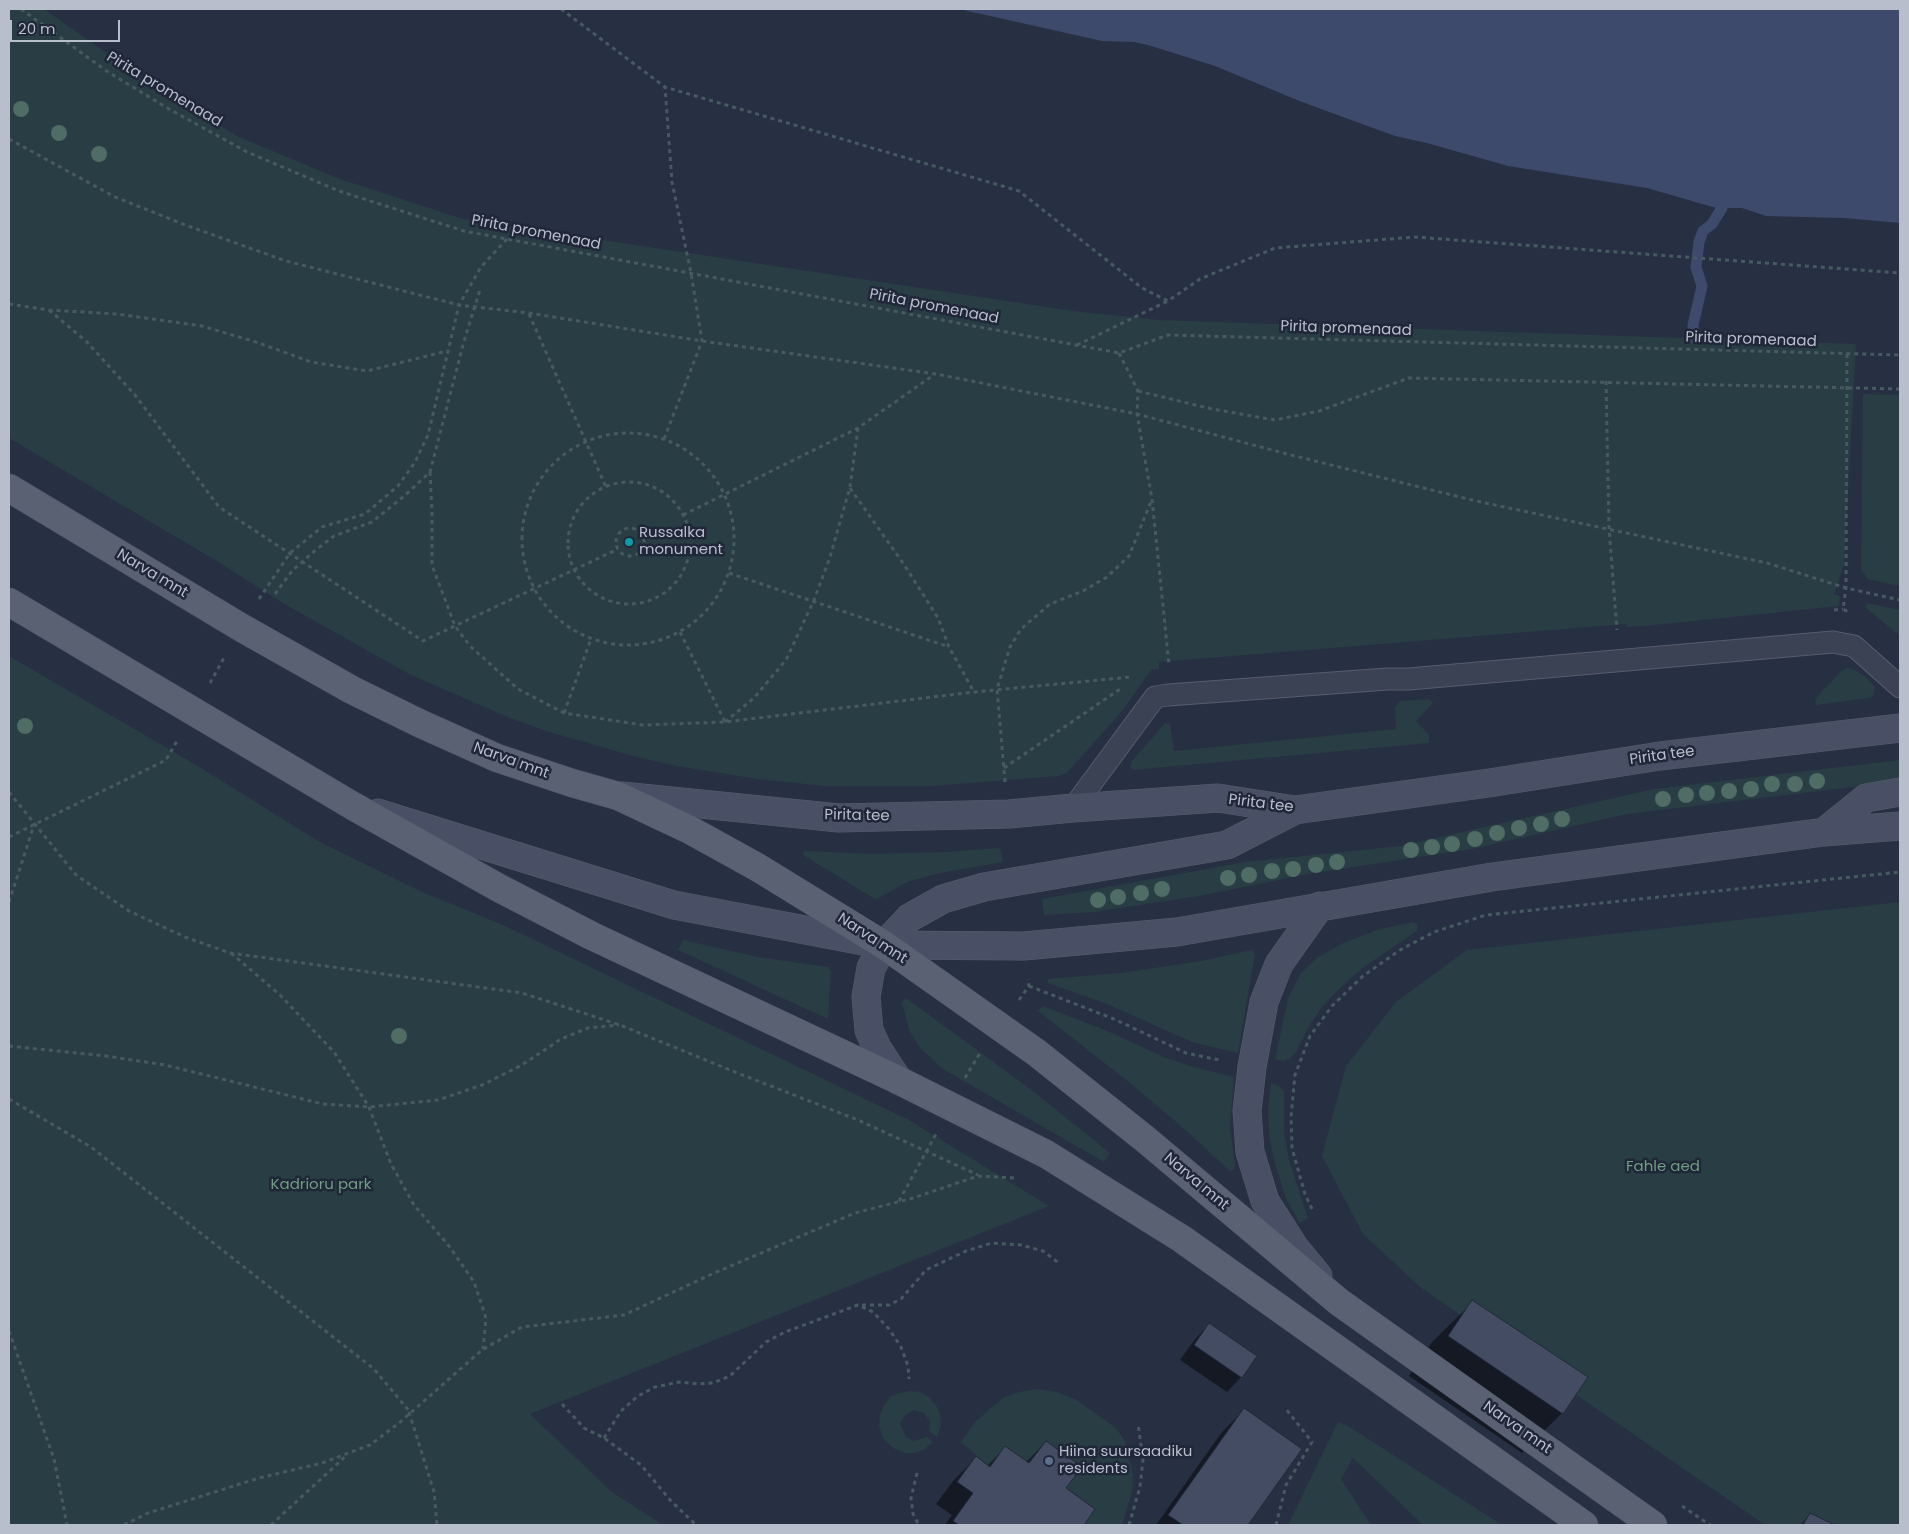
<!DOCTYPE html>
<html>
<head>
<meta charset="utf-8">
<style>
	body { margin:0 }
	#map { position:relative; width:1909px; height:1534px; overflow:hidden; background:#272f43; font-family:Poppins,sans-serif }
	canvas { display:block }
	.frame { position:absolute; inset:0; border:10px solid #b9becd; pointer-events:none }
	.scale { position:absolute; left:10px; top:20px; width:110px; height:22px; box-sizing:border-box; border:2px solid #b9becd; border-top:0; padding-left:6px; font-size:15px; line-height:18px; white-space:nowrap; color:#b9becd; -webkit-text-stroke:4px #202738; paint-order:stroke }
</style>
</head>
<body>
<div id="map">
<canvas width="1909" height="1534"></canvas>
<div class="frame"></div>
<div class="scale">20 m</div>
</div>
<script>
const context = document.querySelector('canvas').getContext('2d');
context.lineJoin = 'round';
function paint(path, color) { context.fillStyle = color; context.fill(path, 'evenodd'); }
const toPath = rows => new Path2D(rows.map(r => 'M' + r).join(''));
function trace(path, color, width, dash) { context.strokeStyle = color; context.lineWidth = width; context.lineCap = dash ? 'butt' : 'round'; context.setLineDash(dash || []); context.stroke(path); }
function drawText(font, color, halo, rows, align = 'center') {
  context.font = font + ' Poppins,sans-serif'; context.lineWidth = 5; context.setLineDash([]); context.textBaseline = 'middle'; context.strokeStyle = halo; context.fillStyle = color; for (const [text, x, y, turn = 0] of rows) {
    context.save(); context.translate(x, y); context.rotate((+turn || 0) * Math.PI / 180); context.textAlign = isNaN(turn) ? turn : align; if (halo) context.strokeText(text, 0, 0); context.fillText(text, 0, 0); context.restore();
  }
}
paint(toPath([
	[9,9,44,9,145,80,237,136,340,179,463,219,1073,311,1159,320,1856,344,1844,565,1834,594,1840,596,1839,606,1644,626,1627,627,1626,624,1159,662,1159,669,1151,670,1123,710,1067,773,1058,776,932,786,824,786,757,779,677,766,633,756,546,731,505,716,409,674,281,602,220,563,9,438],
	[1863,394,1900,395,1900,586,1868,579,1861,570],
	[1867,603,1900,610,1900,636,1865,607],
	[9,656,198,766,318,841,420,891,503,925,909,1120,1049,1206,530,1414,612,1492,663,1525,9,1525],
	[1848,668,1855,670,1866,677,1875,687,1873,696,1870,698,1816,705,1815,699,1841,671],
	[1429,699,1433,703,1416,721,1429,735,1429,743,1132,770,1130,766,1132,761,1165,723,1170,724,1174,751,1396,729,1395,706,1401,701],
	[1900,760,1900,781,1895,782,1627,814,1472,849,1308,874,1199,896,1094,912,1044,915,1042,899,1245,862,1400,846,1654,789],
	[1000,848,1003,862,940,873,907,882,879,898,875,899,803,855,804,851,808,851,872,854,945,852],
	[1900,902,1900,1525,1765,1525,1420,1287,1363,1234,1322,1156,1346,1066,1396,1002,1467,950],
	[1414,922,1418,926,1417,931,1364,967,1342,986,1322,1007,1308,1028,1296,1052,1289,1059,1283,1061,1275,1059,1288,998,1301,973,1318,957,1343,943,1380,929],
	[683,940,758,957,828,967,831,971,828,1019,678,950],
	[1252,950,1255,954,1238,1053,1192,1042,1107,1004,1048,983,1048,979,1121,973,1201,961],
	[906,998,1029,1088,1110,1153,1104,1162,943,1069,920,1048,909,1030,902,1002],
	[1043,1006,1105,1030,1164,1057,1197,1068,1234,1077,1230,1127,1235,1166,1234,1169,1230,1171,1181,1126,1130,1083,1038,1011],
	[1271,1083,1279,1086,1284,1091,1284,1132,1289,1160,1308,1218,1300,1223,1286,1199,1274,1160,1269,1135,1268,1108],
	[1036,1389,1057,1392,1075,1399,1116,1428,1125,1441,1133,1475,1132,1492,1122,1525,1084,1525,1095,1509,1066,1488,1082,1467,1046,1441,1029,1463,990,1467,961,1442,975,1422,1003,1398,1019,1392],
	[910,1391,920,1392,929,1397,936,1405,940,1414,941,1425,937,1437,929,1431,930,1421,924,1413,914,1410,905,1415,900,1424,906,1437,914,1441,924,1438,926,1436,933,1442,925,1449,915,1453,905,1453,895,1449,887,1443,882,1435,879,1425,880,1415,884,1405,890,1397,899,1393],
	[1338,1422,1348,1426,1502,1525,1423,1525,1353,1458,1341,1479,1371,1525,1288,1525]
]), '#293d44');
paint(toPath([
	[959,9,1900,9,1900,223,1844,218,1766,216,1742,208,1716,208,1647,188,1508,166,1427,143,1395,136,1302,102,1215,66,1148,45,1134,42,1102,41]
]), '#3d4a6c');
paint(toPath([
	[1473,1302,1562,1413,1522,1453,1409,1376,1432,1342],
	[1209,1325,1241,1377,1227,1392,1180,1360,1195,1339],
	[1244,1410,1300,1449,1247,1525,1156,1525,1222,1432],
	[1046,1442,1065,1489,1094,1510,1082,1525,945,1525,952,1515,936,1504,954,1480,976,1458,987,1466,1005,1448,1026,1462],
	[1810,1515,1832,1525,1800,1525]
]), '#0007');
trace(toPath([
	[1694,338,1693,325,1702,286,1696,267,1699,242,1703,231,1712,224,1722,208]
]), '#3d4a6c', 11);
const building = toPath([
	[1472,1300,1588,1377,1563,1414,1448,1336,1472,1300],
	[1209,1323,1257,1356,1242,1378,1194,1345,1209,1323],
	[1244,1408,1302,1449,1248,1525,1183,1525,1168,1515,1244,1408],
	[1046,1441,1082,1467,1066,1488,1095,1509,1084,1525,959,1525,953,1521,973,1493,957,1482,976,1456,990,1467,1005,1446,1029,1463,1046,1441],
	[1810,1513,1835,1525,1803,1525,1810,1513]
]);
paint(building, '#444c63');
trace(building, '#22293a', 1);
const service = toPath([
	[1073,808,1155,697,1168,695,1387,679,1409,679,1833,642,1854,646,1900,687]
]);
const secondary = toPath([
	[622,796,839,818,1009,814,1073,808,1218,798,1295,810,1489,783,1660,756,1900,728],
	[378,813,674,905,884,945,1024,946,1177,932,1492,877,1824,832,1900,826],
	[1824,832,1866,798,1900,792],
	[898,1080,877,1048,869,1030,866,997,871,968,884,945,909,918,943,899,984,887,1227,845,1295,810],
	[1318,1276,1295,1248,1265,1201,1250,1152,1247,1111,1252,1067,1264,1002,1279,964,1320,906]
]);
const primary = toPath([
	[9,488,242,628,352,690,419,723,497,758,572,783,618,796,690,830,757,867,884,945,1037,1053,1145,1139,1339,1302,1653,1525],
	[9,602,353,806,499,888,592,936,898,1080,1046,1154,1182,1239,1584,1525]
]);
trace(service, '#575d6d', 23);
trace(secondary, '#575d6d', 29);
trace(primary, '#454b5c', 29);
trace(toPath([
	[21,9,108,72,169,109,247,152,339,191,464,231,1076,345,1119,353,1168,335,1900,355],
	[561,9,665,87,1019,191,1142,288,1168,301,1200,279,1275,248,1415,237,1900,273],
	[9,139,115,197,188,226,286,261,459,305,529,313,702,341,936,374,1137,414,1287,454,1476,501,1767,563,1846,588,1900,600],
	[9,304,49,310,117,314,202,326,259,343,311,362,367,371,447,351],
	[49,310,87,342,135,395,219,507,423,641,618,549],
	[529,314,606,487],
	[1077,345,1168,301],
	[1119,353,1138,391,1137,414,1152,499,1169,665],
	[1847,354,1846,588,1843,609,1850,613],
	[1606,381,1609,528,1617,630],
	[1138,391,1212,409,1275,420,1319,411,1409,378,1900,389],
	'522 539a106 106 0 1 1 212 0a106 106 0 1 1-212 0Z',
	[664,439,702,341,691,273,672,182,665,87],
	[430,472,432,512,432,565,455,626,470,646,518,689,564,713,643,725,725,722,974,692,1131,677],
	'568 543a61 61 0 1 1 122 0a61 61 0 1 1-122 0Z',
	[850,488,905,566,938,618,949,647,974,692],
	[683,515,858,428,935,374],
	'616 542a14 14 0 1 1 28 0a14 14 0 1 1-28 0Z',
	[729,573,949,647],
	[275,594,292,571,312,553,334,536,372,522,403,497,430,472,464,341,480,290],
	[259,599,290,553,322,527,365,514,398,486,415,462,428,435,459,305,481,267,507,239],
	[1834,610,1843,609],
	[680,632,725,722],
	[210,683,225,656],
	[564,713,591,639],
	[725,722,754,698,786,660,814,600,830,557,850,487,858,428],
	[1004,768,1123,687],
	[1005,782,997,689,1010,647,1021,629,1050,604,1083,591,1107,577,1129,556,1152,499],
	[9,792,76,875,129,911,185,937,230,953,522,993,620,1025,740,1074,858,1120,978,1175],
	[9,837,166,760,177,741],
	[9,902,34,825],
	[231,953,280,995,334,1052,369,1107,391,1164,414,1205,449,1246,474,1282,486,1318,483,1349],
	[1029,986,1114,1019,1186,1053,1219,1060],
	[1019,1000,1029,986,1028,979],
	[9,1046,106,1056,165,1065,323,1104,369,1107,438,1100,482,1085,522,1065,561,1039,588,1028,619,1025],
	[965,1078,980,1053],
	[9,1099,91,1147,374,1369,410,1412],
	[899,1201,936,1134],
	[1312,1209,1305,1194,1292,1148,1291,1117,1295,1075,1310,1036,1332,1006,1363,976,1400,950,1434,932,1486,915,1900,872],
	[862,1305,889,1305,901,1299,926,1270,966,1251,992,1243,1021,1245,1043,1251,1060,1264],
	[9,1331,54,1459,67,1525],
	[562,1404,584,1428,604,1438,641,1465,671,1501,696,1525],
	[409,1412,434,1492,437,1525],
	[604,1438,621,1411,638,1396,655,1387,679,1382,698,1384,713,1383,730,1376,766,1342,785,1332,858,1305,873,1312,889,1329,901,1347,908,1366,909,1379],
	[917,1473,911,1498,913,1514,919,1525],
	[1682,1506,1710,1525],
	[124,1525,148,1513,259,1478,322,1463,370,1445,399,1423,482,1350,522,1327,624,1315,712,1274,855,1213,913,1198,978,1176,1016,1178],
	[271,1525,347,1455],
	[1129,1525,1140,1487,1143,1460,1138,1424],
	[1276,1525,1286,1485,1312,1442,1286,1409]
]), '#475a61', 3, [4, 4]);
trace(service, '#3b4253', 21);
trace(secondary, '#495066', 28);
trace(primary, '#596173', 28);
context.fillStyle = '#4f6c65';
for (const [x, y] of [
	[21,109],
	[59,133],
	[99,154],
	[25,726],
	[1817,781],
	[1772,784],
	[1795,784],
	[1751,789],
	[1729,791],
	[1707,793],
	[1686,795],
	[1663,799],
	[1562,819],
	[1541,824],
	[1519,828],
	[1497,833],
	[1475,839],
	[1452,844],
	[1432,847],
	[1411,850],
	[1337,862],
	[1316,865],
	[1293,869],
	[1272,871],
	[1249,875],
	[1228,878],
	[1162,889],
	[1141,893],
	[1118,897],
	[1098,900],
	[399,1036]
]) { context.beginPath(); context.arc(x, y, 8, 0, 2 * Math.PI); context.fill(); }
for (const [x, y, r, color] of [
	[629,542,5,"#0f9aa8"],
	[1049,1461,5,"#5c6f8a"]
]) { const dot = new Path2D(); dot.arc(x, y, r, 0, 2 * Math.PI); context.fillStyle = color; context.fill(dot); trace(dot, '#202738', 2); }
drawText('15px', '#b9becd', '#202738', [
	["Pirita promenaad",164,90,31],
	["Pirita promenaad",536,233,11],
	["Pirita promenaad",934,307,11],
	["Pirita promenaad",1346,329,2],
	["Pirita promenaad",1751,340,2],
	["Narva mnt",152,574,31],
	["Pirita tee",1662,756,-8],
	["Narva mnt",511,761,20],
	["Pirita tee",1261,804,7],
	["Pirita tee",857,816,1],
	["Narva mnt",872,939,33],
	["Narva mnt",1196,1182,40],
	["Narva mnt",1517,1428,35]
]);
drawText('15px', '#b9becd', '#202738', [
	["Russalka",639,533],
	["monument",639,550],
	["Hiina suursaadiku",1059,1452],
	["residents",1059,1469]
], 'left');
drawText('15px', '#6f9e80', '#202738', [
	["Fahle aed",1663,1167],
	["Kadrioru park",321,1185]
]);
</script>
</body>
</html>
